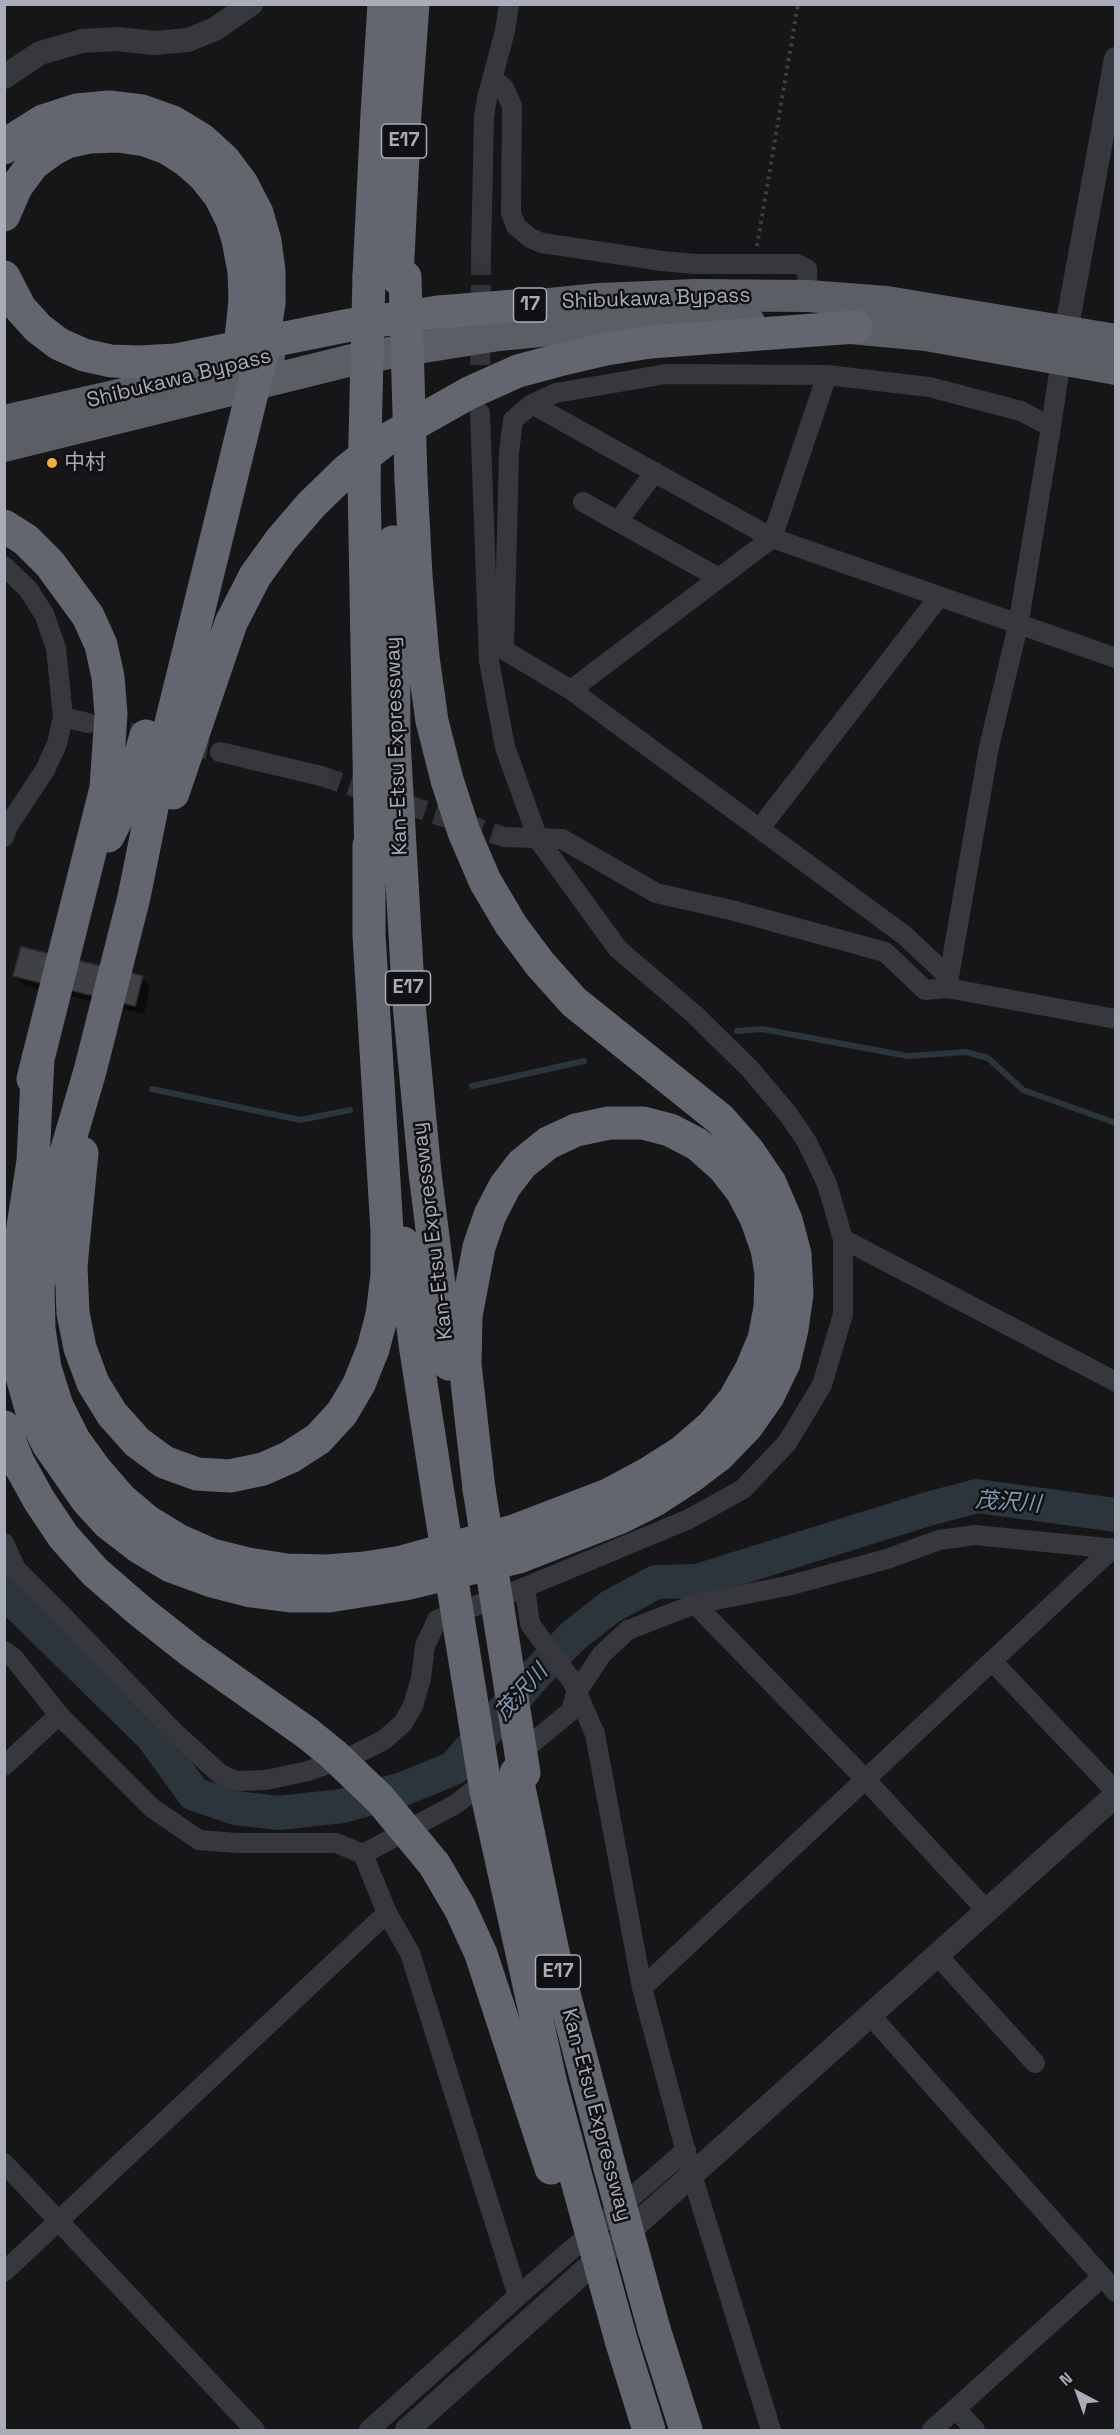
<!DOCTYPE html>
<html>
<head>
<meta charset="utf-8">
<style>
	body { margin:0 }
	#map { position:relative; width:1120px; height:2435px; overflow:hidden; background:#161618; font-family:"Space Grotesk",sans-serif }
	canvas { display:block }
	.frame { position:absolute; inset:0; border:6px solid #a8adb8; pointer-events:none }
	.north { position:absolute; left:1048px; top:2363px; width:60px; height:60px; -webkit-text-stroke:4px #111113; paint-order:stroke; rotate:319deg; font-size:16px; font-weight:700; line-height:24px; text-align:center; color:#a8adb8 }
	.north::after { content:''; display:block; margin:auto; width:21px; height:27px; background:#a8adb8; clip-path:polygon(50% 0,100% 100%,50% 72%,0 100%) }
</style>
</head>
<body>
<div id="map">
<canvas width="1120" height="2435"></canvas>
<div class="frame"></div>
<div class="north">N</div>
</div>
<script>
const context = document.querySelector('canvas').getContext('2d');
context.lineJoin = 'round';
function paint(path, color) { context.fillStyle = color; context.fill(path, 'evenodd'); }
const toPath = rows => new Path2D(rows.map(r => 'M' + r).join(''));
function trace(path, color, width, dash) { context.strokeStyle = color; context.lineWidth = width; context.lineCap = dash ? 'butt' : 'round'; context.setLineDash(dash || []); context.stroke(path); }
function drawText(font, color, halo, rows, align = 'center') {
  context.font = font + ' "Space Grotesk","Noto Sans JP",sans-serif'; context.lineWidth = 5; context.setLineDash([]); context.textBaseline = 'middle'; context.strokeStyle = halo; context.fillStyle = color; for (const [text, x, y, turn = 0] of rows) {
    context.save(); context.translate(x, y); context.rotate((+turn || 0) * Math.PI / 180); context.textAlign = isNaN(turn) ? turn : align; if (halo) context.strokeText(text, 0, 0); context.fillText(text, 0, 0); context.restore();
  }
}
paint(toPath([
	[15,976,142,977,150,986,144,1014,24,985]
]), '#0007');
trace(toPath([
	[737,1031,762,1029,908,1056,966,1052,988,1058,1023,1090,1116,1123],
	[472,1086,584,1061],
	[152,1089,300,1120,350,1110]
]), '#2c353c', 6);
trace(toPath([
	[4,1591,152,1736,194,1794,235,1808,279,1813,342,1806,403,1789,454,1768,533,1677,572,1637,610,1607,656,1582,697,1581,928,1509,977,1496,1116,1515]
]), '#2c353c', 34);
const building = toPath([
	[21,947,143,976,135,1006,13,976,21,947]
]);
paint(building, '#404145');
trace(building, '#303034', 1.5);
trace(toPath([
	[480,395,481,255],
	[100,726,220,752],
	[321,776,504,837]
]), '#333438', 20, [20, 10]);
trace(toPath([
	[757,246,798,4]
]), '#3d3f44', 4, [3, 4.5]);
trace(toPath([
	[493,79,504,88,512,106,511,213,516,226,530,238,542,243,662,261,695,264,797,264,807,269,808,296],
	[481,255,484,117,487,98,505,31,509,4],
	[532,404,772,538,1116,658],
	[583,502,719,578],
	[618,521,655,472],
	[4,566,28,589,44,614,56,648,63,717,57,744,45,770,8,826,4,837],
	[504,650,509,453,513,420,532,404,556,393,666,374,827,375,929,387,1021,411,1051,427,1061,359],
	[504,650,571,690,904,935,949,977],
	[571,690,772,538,827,375],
	[63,717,88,723],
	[220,752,321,776],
	[760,828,939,597],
	[504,837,562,839,656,893,731,910,885,952,925,990,947,988,1116,1019],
	[947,988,989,747,1018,626,1051,427],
	[843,1239,1116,1382],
	[4,1543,16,1569],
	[4,1564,16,1569,61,1614,175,1733,220,1774,236,1781,266,1780,308,1771,356,1754,384,1740,403,1723,413,1706,421,1678,425,1646,437,1620,516,1591,689,1519,743,1489,787,1443,822,1385,843,1314,843,1239,827,1184,807,1142,788,1114,750,1069,694,1014,618,949,538,839,505,747,489,661,480,413],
	[525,1587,530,1624,572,1681,595,1734,642,1988,692,2175,771,2430],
	[695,1604,866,1780,986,1910],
	[4,1651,13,1657,59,1715,152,1808,199,1840,237,1843,336,1843,363,1854,387,1913,410,1953,518,2296],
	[992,1661,1116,1792],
	[515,1757,571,1711,576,1693,602,1654,628,1630,695,1604,787,1586,887,1559,939,1540,975,1535,1116,1549],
	[4,1766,59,1715],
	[363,1854,456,1804,490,1777],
	[937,1955,1035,2063],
	[642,1988,1113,1548],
	[871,2016,1116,2292],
	[4,2163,255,2430],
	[4,2272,387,1913],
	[956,2409,975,2430],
	[369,2430,518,2296,686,2150],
	[932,2430,1102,2277]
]), '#37383d', 20);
trace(toPath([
	[4,77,40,53,82,41,117,39,155,43,188,40,215,29,251,4],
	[1063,348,1116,59],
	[407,2430,1116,1795]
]), '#37383d', 24);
trace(toPath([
	[491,310,599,299,695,295,808,296,887,302,1116,340],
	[829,326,926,335,1116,369],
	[4,421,136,391,269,356],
	[4,446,356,359,423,347,499,335,631,322,749,322]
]), '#5b5e65', 32);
trace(toPath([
	[4,148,16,138,43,121,77,110,109,107,142,111,173,122,201,139,224,160,242,184,257,213,265,241,269,271,269,303],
	[4,215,16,187,33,164,52,150,67,142,90,137,118,136,145,140,167,148,186,160,204,176,220,196,232,220,238,240,244,271,245,301],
	[369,276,377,114,384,4],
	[4,277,20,308,38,328,59,344,84,355,111,361,139,362,176,360,350,325,438,312,515,306],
	[397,278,405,113,413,4],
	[364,481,371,866],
	[228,491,160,768,134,897,90,1071,52,1200,38,1286,39,1329,45,1368,57,1406,74,1440,95,1469,121,1499,147,1521,178,1540,212,1555,248,1564,287,1570,327,1571,365,1568,402,1562,514,1531,608,1495,649,1473,682,1452,712,1426,734,1400,751,1370,764,1339,770,1308,771,1274,767,1249,756,1218,742,1191,724,1168,697,1144,670,1130,643,1123,609,1123,576,1130,548,1143,522,1164,505,1186,490,1215,479,1247,466,1316,465,1364,479,1489],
	[4,526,26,540,50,564,88,616,101,645,108,677,111,714,106,788,33,1079],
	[393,542,394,741,409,1004,425,1173,449,1364],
	[173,793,231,623,255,576,281,540,311,505,347,470,384,441,469,393,518,371,559,360,606,349,650,342,856,327],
	[108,836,129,794,146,736],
	[38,1058,33,1161,14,1286,15,1328,21,1373,32,1412,48,1444,87,1500,109,1524,139,1547,171,1566,212,1581,251,1591,290,1596,329,1596,405,1584,519,1557,619,1518,655,1500,690,1477,719,1455,747,1426,768,1396,784,1363,792,1329,797,1294,795,1254,786,1220,770,1183,749,1152,720,1119,574,1002,540,964,511,925,485,881,464,832,447,780,432,721,423,657,416,576,411,479],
	[82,1153,71,1266,73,1313,80,1348,93,1383,112,1414,137,1442,164,1462,197,1474,230,1476,263,1469,290,1457,318,1439,342,1413,359,1384,373,1349,382,1315,387,1275,387,1231,369,935,369,845],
	[403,1243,415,1344,439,1500],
	[4,1427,18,1462,39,1500,63,1536,95,1572,140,1611,192,1652,307,1733],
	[516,1773,553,1952,610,2168],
	[486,1791,551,2084,576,2177],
	[434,1864,460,1908,481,1954,551,2168],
	[654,2329,686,2430],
	[621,2340,649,2430]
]), '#63666e', 33);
trace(toPath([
	[405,277,411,479],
	[239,357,245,301],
	[364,481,369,276],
	[228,491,262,352,269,303],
	[479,1489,524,1773],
	[439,1500,486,1791],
	[307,1733,333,1754,380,1799,434,1864],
	[610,2168,654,2329],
	[576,2177,621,2340]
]), '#63666e', 33);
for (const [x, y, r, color] of [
	[52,463,6,"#f2b134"]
]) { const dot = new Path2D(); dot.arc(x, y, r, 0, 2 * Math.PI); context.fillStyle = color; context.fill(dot); trace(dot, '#111113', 2); }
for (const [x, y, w] of [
	[404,141,45],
	[530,305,33],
	[408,988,45],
	[558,1972,45]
]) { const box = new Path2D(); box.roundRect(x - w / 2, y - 17, w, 34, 4.5); context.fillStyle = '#111113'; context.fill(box); trace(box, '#a8adb8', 1.5); }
drawText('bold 20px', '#a8adb8', null, [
	["E17",404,141],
	["17",530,305],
	["E17",408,988],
	["E17",558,1972]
]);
drawText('21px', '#a8adb8', '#111113', [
	["Shibukawa Bypass",656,299,-2],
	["Shibukawa Bypass",179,379,-14],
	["Kan-Etsu Expressway",397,746,-92],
	["Kan-Etsu Expressway",433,1231,-97],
	["Kan-Etsu Expressway",596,2115,75]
]);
drawText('21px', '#a8adb8', '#111113', [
	["中村",64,463]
], 'left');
drawText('italic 22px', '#7f9bb3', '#111113', [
	["茂沢川",1008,1503,4],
	["茂沢川",522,1693,-48]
]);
</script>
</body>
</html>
